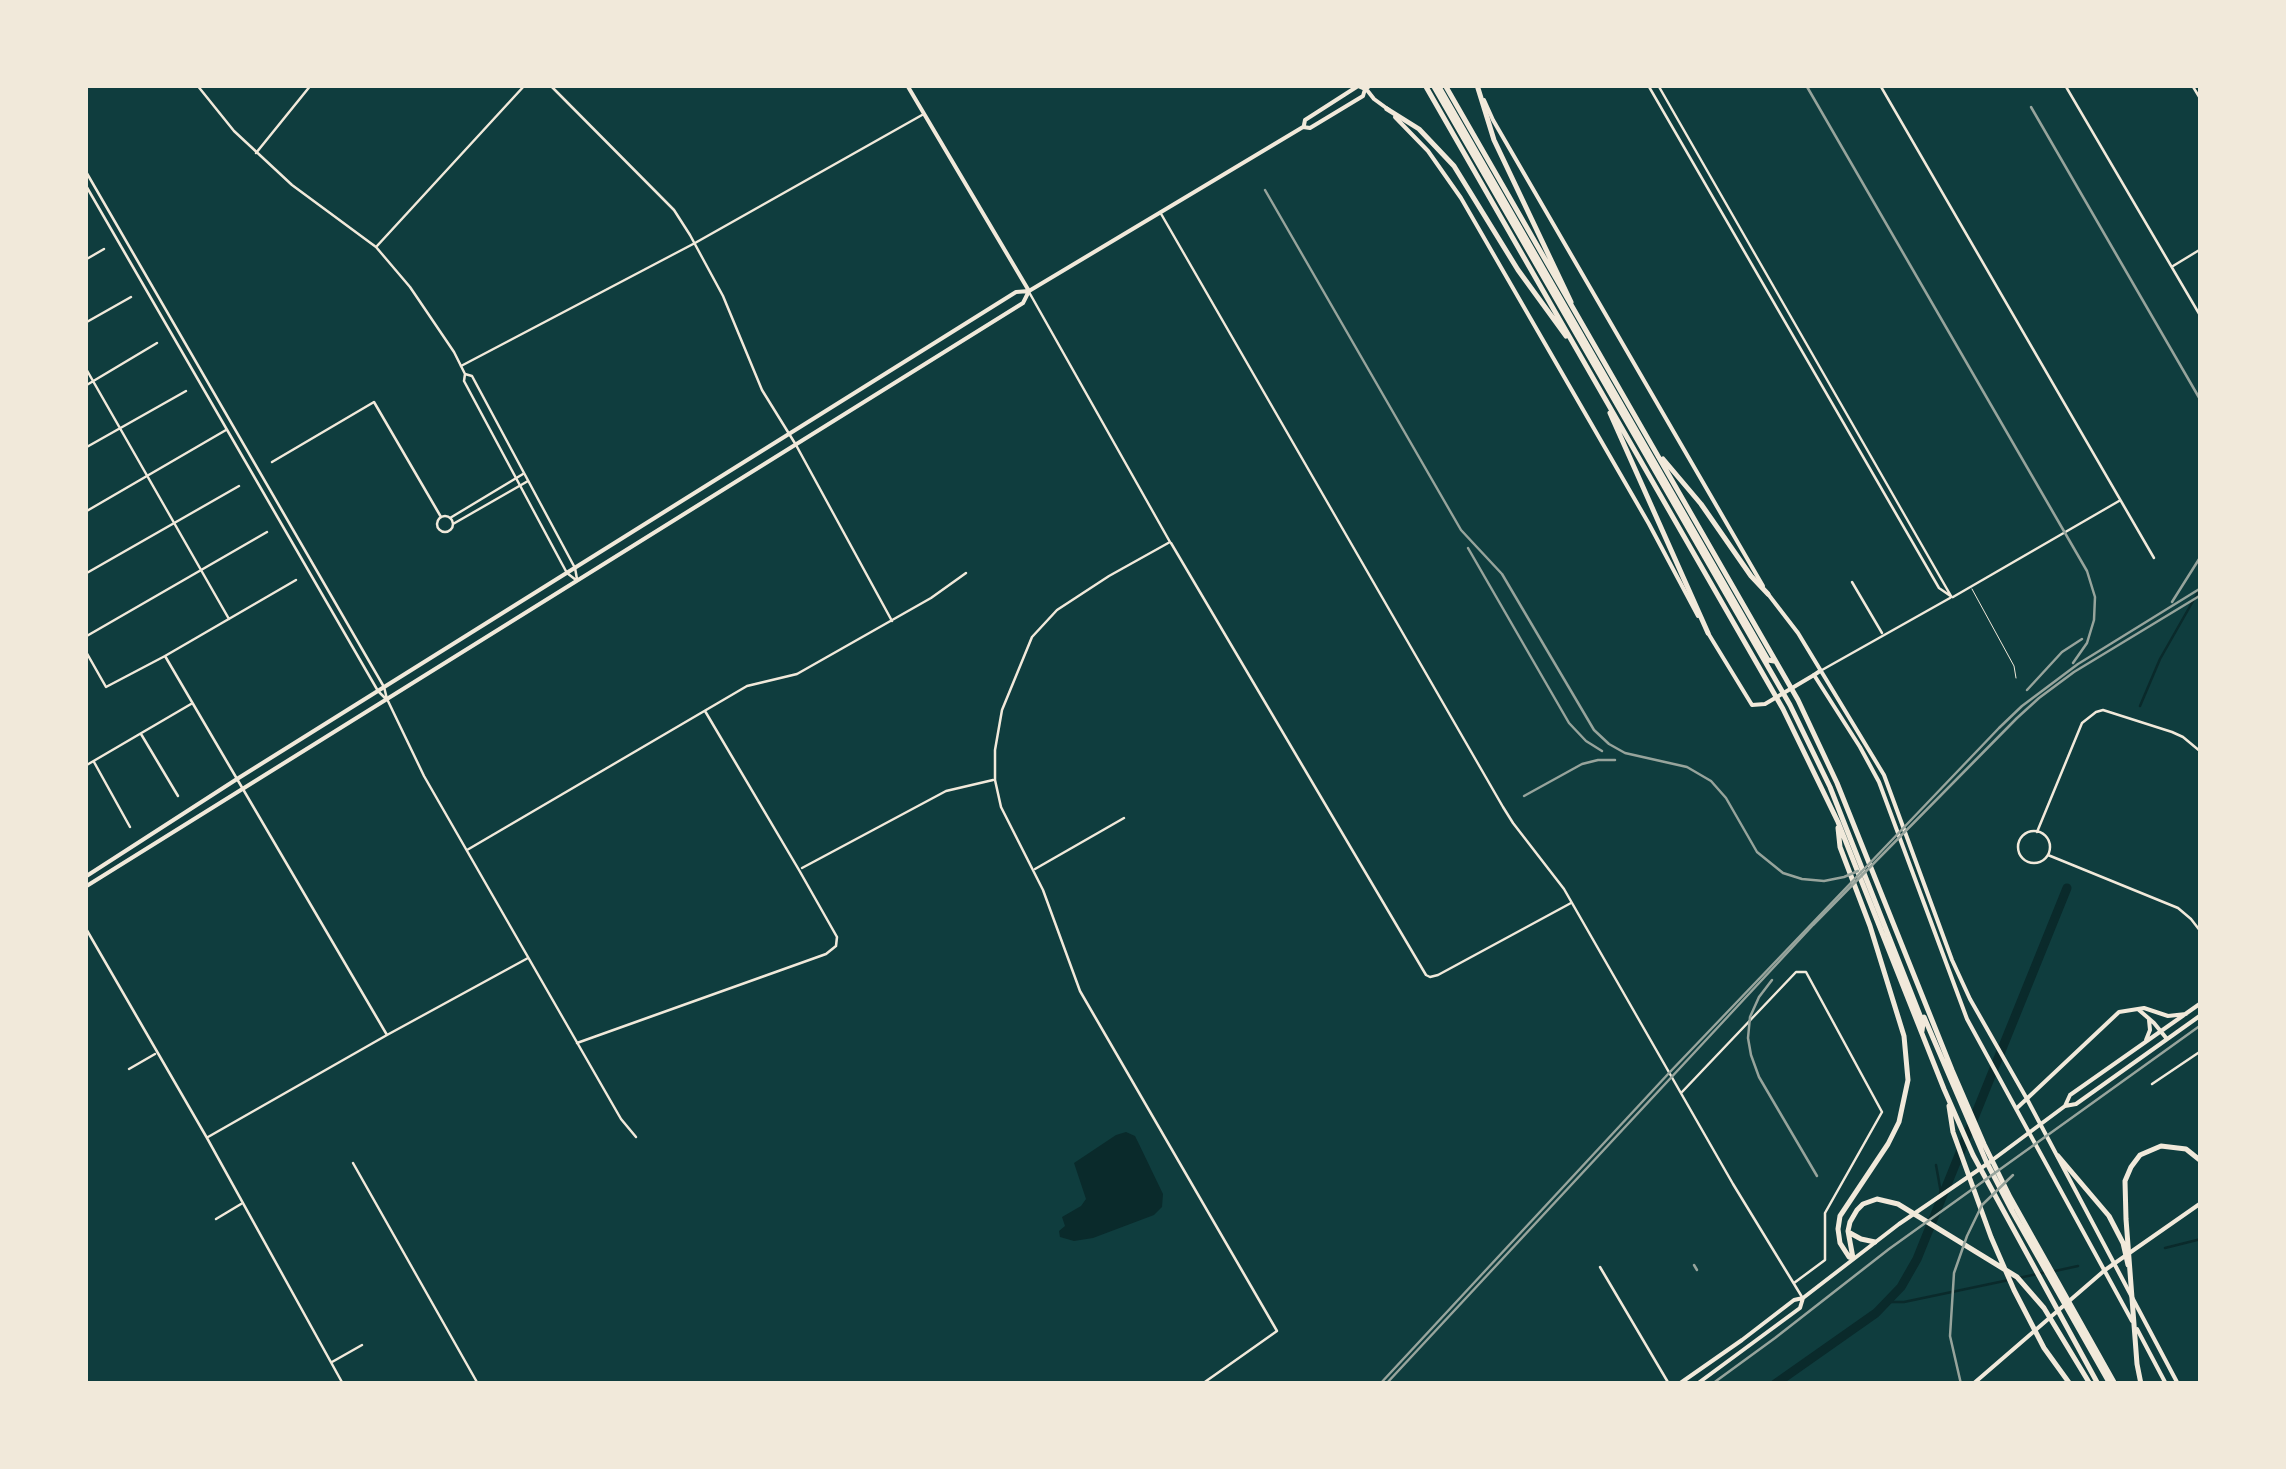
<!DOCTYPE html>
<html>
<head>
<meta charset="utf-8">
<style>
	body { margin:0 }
	#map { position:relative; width:2286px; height:1469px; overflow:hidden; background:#0f3d3e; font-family:"PT Sans",sans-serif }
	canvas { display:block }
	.frame { position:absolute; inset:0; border:88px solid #f1e9da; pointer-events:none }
</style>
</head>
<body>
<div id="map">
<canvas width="2286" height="1469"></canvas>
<div class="frame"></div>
</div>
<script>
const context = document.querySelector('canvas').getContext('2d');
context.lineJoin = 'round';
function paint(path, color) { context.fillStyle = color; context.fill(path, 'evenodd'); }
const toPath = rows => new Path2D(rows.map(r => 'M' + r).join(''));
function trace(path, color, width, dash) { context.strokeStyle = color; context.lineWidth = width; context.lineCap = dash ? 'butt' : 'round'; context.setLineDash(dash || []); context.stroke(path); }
paint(toPath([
	[1126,1132,1135,1136,1138,1142,1163,1194,1162,1207,1154,1215,1093,1238,1074,1241,1060,1237,1059,1231,1065,1226,1062,1217,1081,1206,1086,1199,1074,1163,1116,1135]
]), '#0a2a2b');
trace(toPath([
	[2140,706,2160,659,2201,587],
	[1936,1165,1941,1193],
	[2165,1248,2201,1239],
	[2055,1271,2078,1266],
	[1886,1302,1904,1302,2047,1272]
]), '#0a2a2b', 2.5);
trace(toPath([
	[1775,1384,1876,1313,1901,1287,1917,1259,2067,888]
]), '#0a2a2b', 9);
trace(toPath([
	[1972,589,2014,666,2016,678]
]), '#f1e9da', 1);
trace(toPath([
	[550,85,674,210,690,235,723,296,762,390,796,445,892,621],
	[1880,85,2154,558],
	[2192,85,2201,100],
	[256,153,311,85],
	[377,246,525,85],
	[85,260,104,249],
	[2173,266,2201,249],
	[85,323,131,297],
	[461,366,695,243,922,115],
	[85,367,229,619],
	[85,386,157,343],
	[85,448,186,391],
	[272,462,374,402,441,517],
	[85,512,226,430],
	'437 524a8 8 0 1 1 16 0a8 8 0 1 1-16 0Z',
	[450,518,523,474],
	[453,524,528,481],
	[1171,543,1426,975,1430,977,1438,975,1571,903],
	[85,574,239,486],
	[1852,582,1882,633],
	[1953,597,2119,501],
	[85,637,267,532],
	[85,650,106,687,165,656,296,580],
	[165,656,387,1035],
	[388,701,424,776,621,1119,636,1137],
	[141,734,178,796],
	[94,762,130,827],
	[85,766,191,704],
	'2018 847a16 16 0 1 1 32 0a16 16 0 1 1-32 0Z',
	[2037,832,2082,723,2096,712,2103,710,2172,732,2183,737,2201,752],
	[467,850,747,686,797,674,931,598,966,573],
	[2048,855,2178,908,2191,919,2201,932],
	[802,868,946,791,993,780],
	[1035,869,1124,818],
	[85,927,207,1138,343,1384],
	[577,1043,826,954,836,946,837,937,799,870,705,711],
	[129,1069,155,1054],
	[1682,1092,1796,972,1806,972,1882,1112,1825,1213,1825,1260,1794,1283],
	[208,1137,387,1035,528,958],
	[353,1163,478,1384],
	[216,1219,241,1204],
	[1600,1267,1669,1384],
	[332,1362,362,1345]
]), '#f1e9da', 2.5);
trace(toPath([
	[197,85,234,131,292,185,376,247,410,287,454,352,465,374,464,381,561,562,567,573,576,580],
	[1648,85,1939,588,1952,597],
	[1658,85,1951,596],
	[2065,85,2201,317],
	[85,170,384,687,387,699],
	[85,184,378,691,386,699],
	[1160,212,1503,807,1513,823,1564,889,1733,1184,1802,1297],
	[1029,292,1170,542,1109,576,1057,610,1032,637,1002,710,995,750,995,780,1001,807,1043,890,1080,991,1277,1331,1202,1384],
	[465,374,472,376,575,568,577,579],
	[1822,670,1950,598],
	[2152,1084,2201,1051]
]), '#f1e9da', 2.5);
trace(toPath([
	[907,85,1029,291],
	[1363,85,1374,99,1389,110],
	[1484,100,1493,120,1763,586],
	[1395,117,1428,151,1461,198,1649,524,1698,616],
	[1304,125,1305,120,1358,86,1365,89],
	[1708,633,1752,705,1765,704,1814,675],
	[85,877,237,779,1016,292,1029,291,1303,127,1310,128,1363,96,1365,89,1371,85],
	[85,887,1023,303,1029,291],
	[1973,1384,2105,1270,2201,1203]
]), '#f1e9da', 4);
trace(toPath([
	[1768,594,1798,633,1884,775,1952,960,1970,999,2027,1099,2178,1384],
	[1820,671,1814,675,1860,747,1879,782,1967,1019,2132,1321],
	[2139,1010,2154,1023,2167,1039],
	[2146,1040,2150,1030,2149,1020],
	[2065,1106,2070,1095,2201,1003],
	[2017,1108,2119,1012,2144,1008,2168,1016,2186,1014],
	[2137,1329,2166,1384],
	[1679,1384,1742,1340,1794,1300,1803,1298,1899,1224,1987,1164,2065,1106,2076,1104,2201,1015],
	[1697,1384,1800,1308,1803,1298]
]), '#f1e9da', 4);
trace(toPath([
	[1425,85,1783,709,1838,822,1944,1089,1973,1155,2098,1384],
	[1433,85,1790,705,1830,787,1923,1023,1922,1031],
	[1438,85,1768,660,1774,661],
	[1445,85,1798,700,1837,783,1952,1070,1984,1144,2010,1197,2115,1384],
	[1477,85,1494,140,1571,302],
	[1387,109,1419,129,1454,166,1518,270,1566,336],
	[1610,413,1708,633],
	[1663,459,1701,504,1751,576,1768,594],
	[1838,828,1840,847,1870,926,1904,1036,1908,1080,1899,1122,1888,1144,1840,1216,1838,1229,1840,1243,1849,1257,1853,1258,1848,1231,1850,1222,1857,1210,1863,1204,1877,1199,1898,1204,2017,1277,2044,1308,2090,1384],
	[1924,1017,1986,1161,2012,1211,2110,1384],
	[1949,1106,1953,1132,1991,1237,2014,1290,2044,1348,2070,1384],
	[2058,1156,2109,1216,2123,1243,2128,1265],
	[1850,1233,1861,1239,1875,1242],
	[2141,1384,2137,1364,2126,1219,2125,1181,2131,1167,2140,1155,2161,1146,2186,1149,2201,1161]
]), '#f1e9da', 5);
trace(toPath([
	[1386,1384,1813,925,2017,718,2039,698,2074,672,2201,595]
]), '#97a49c', 2.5);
trace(toPath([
	[1806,85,2087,571,2095,597,2094,620,2087,643,2073,663],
	[2031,107,2201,401],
	[1265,190,1461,530,1502,574,1594,730,1609,744,1625,753,1687,767,1711,781,1726,798,1757,852,1783,873,1802,879,1824,881,1844,877,1858,871],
	[1468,548,1569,723,1586,741,1602,751],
	[2172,602,2201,556],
	[2027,690,2062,652,2082,639],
	[1524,796,1582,764,1598,760,1615,760],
	[1772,980,1759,997,1750,1017,1748,1038,1751,1055,1759,1077,1817,1176],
	[1694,1265,1697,1270],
	[1380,1384,1669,1073,1999,728,2022,706,2078,664,2201,588],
	[1712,1384,1775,1338,1889,1249,2201,1025],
	[1961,1384,1950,1336,1954,1273,1967,1236,1982,1205,2013,1175]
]), '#97a49c', 2.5);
</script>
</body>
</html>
